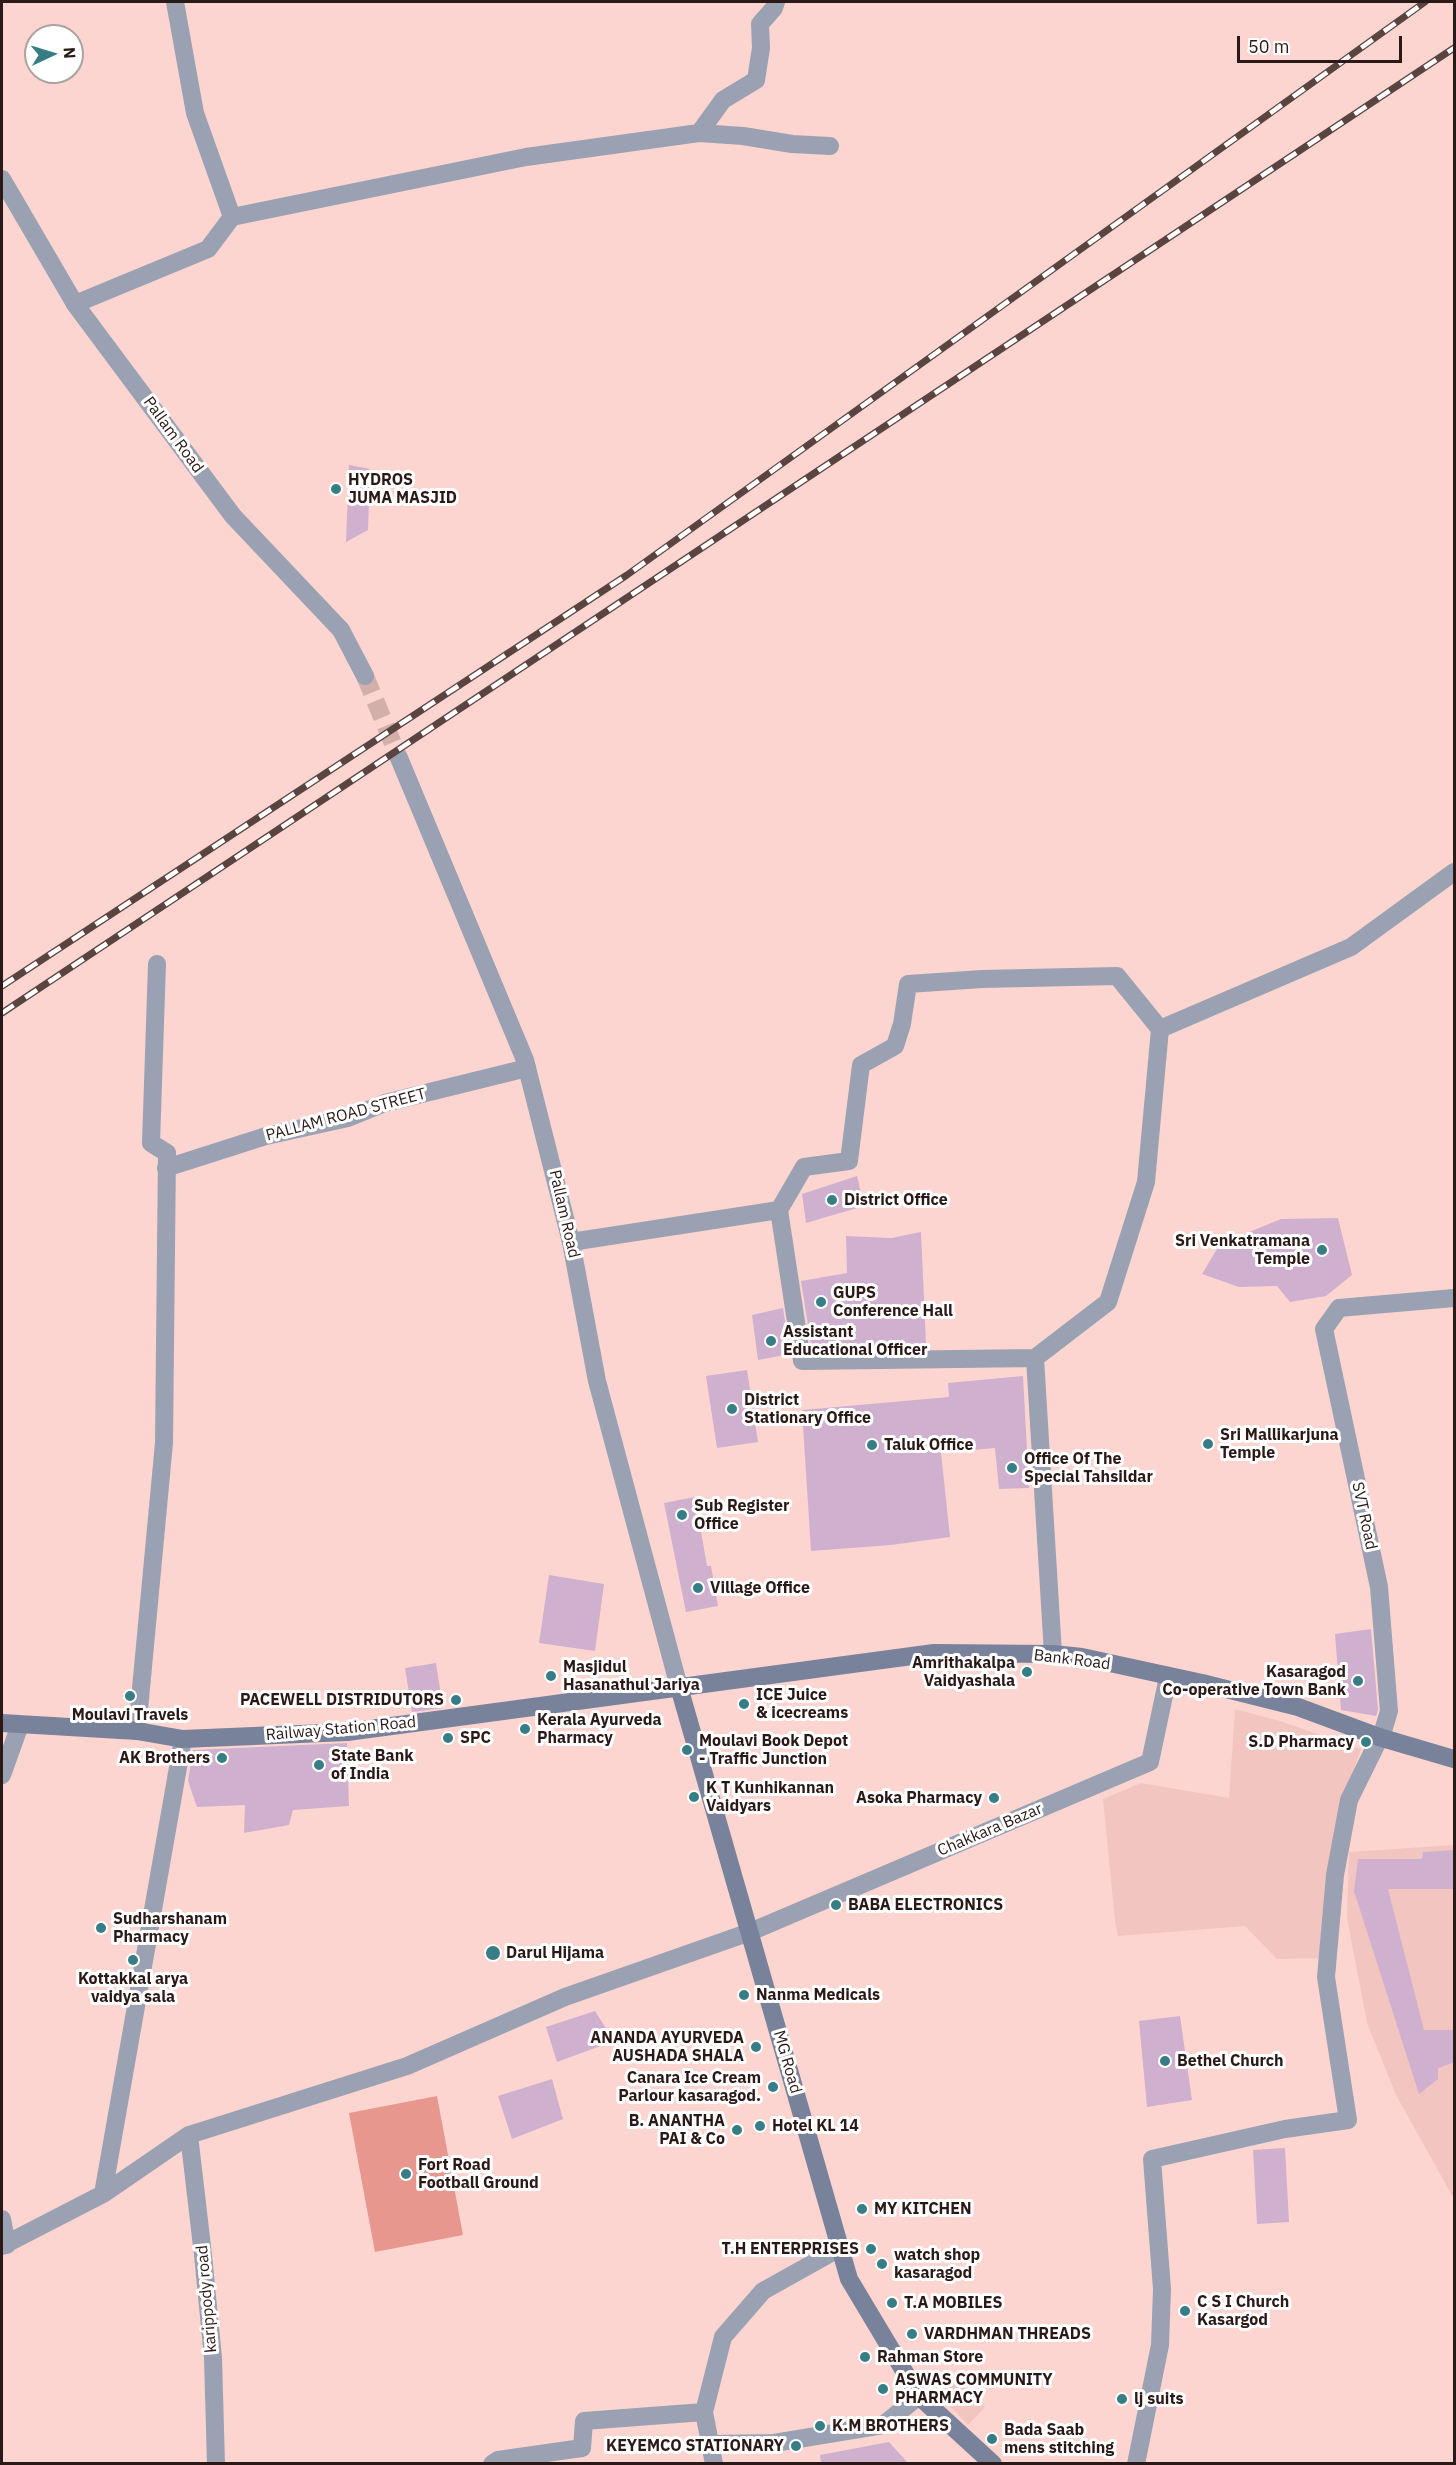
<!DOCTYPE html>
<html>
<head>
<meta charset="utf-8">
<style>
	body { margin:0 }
	#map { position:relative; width:1456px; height:2465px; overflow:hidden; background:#fdd5d0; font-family:"IBM Plex Sans",sans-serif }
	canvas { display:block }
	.frame { position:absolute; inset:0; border:3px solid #2a1917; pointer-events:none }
	.north { position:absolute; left:24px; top:24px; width:60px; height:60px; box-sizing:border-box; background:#fff; border:2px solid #aaa3a2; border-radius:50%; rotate:86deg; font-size:16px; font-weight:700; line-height:24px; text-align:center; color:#2a1917 }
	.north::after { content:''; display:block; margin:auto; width:21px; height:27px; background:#367d86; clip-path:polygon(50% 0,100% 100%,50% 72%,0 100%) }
	.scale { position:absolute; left:1237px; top:36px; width:165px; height:27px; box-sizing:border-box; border:3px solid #2a1917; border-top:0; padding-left:8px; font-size:18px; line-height:21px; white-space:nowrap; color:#2a1917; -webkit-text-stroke:4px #fff; paint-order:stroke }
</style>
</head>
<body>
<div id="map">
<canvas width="1456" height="2465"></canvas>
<div class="frame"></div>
<div class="north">N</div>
<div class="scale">50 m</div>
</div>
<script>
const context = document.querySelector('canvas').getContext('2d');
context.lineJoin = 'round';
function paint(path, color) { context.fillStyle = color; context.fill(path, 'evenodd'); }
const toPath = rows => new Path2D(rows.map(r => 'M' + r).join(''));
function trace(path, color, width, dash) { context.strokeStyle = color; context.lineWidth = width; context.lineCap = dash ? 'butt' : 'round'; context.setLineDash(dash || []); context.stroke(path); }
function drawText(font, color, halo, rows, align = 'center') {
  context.font = font + ' "IBM Plex Sans",sans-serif'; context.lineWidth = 6; context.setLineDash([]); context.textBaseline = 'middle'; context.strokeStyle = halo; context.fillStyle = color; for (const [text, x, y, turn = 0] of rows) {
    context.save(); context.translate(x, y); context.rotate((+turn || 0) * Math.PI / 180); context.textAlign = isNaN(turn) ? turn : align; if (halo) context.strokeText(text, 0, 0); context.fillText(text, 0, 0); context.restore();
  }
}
paint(toPath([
	[1235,1709,1280,1721,1361,1749,1346,1794,1325,1958,1277,1959,1245,1926,1118,1936,1115,1921,1103,1799,1141,1783,1229,1798],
	[1454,1845,1454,2199,1396,2095,1367,2023,1347,1918,1349,1852],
	[953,2375,985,2407,968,2425,937,2393]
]), '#f3c5c0');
paint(toPath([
	[437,2096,463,2235,375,2252,349,2113]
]), '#e8978e');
paint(toPath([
	[349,465,370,469,368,530,346,542],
	[857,1176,864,1206,806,1223,802,1194],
	[1338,1218,1352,1275,1326,1296,1290,1302,1277,1286,1239,1287,1202,1274,1220,1244,1281,1219],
	[921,1232,926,1344,915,1348,812,1350,801,1281,847,1273,846,1236,891,1238],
	[783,1308,790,1354,758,1360,752,1315],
	[747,1370,758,1442,717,1448,706,1376],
	[1023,1376,1029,1488,999,1489,995,1448,941,1453,950,1537,891,1545,811,1551,802,1410,949,1397,948,1383],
	[695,1497,707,1566,711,1566,718,1606,686,1612,664,1503],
	[549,1575,604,1584,595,1651,539,1643],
	[1371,1629,1378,1710,1376,1716,1341,1710,1335,1634],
	[436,1663,443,1708,412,1712,405,1668],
	[347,1743,349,1806,293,1810,289,1825,244,1833,245,1805,197,1807,188,1781,193,1750],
	[1455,1850,1455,1889,1388,1889,1424,2030,1455,2030,1455,2062,1438,2068,1438,2079,1419,2094,1354,1891,1358,1859,1422,1859,1423,1852],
	[595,2011,614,2041,557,2062,546,2027],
	[1180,2016,1192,2100,1147,2107,1139,2021],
	[552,2079,563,2119,512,2139,498,2096],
	[1285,2148,1289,2222,1257,2224,1253,2150],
	[889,2442,908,2463,821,2463,820,2455]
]), '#d0b0cf');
trace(toPath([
	[365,676,399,758]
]), '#d3afab', 18, [18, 9]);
trace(toPath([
	[776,2,774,8,760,24,761,48,756,80,723,100,699,133,743,136,792,144,830,146],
	[232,217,526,157,699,133],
	[75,304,208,249,232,217,195,113,175,2],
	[166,1168,266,1136,348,1118,385,1103,527,1068],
	[779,1210,804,1167,849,1161,861,1065,895,1046,902,1024,908,984,982,979,1117,976,1160,1029],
	[571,1242,779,1210,802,1361,1035,1358,1053,1654],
	[1035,1358,1108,1302,1146,1182,1160,1029,1351,947,1454,872],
	[137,1731,164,1443,167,1153,151,1143,157,964],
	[710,2444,774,2443,883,2425,919,2396],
	[492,2464,498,2460,582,2448,584,2421,704,2412],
	[1136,2464,1160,2345,1162,2289,1152,2159,1285,2129,1348,2120,1326,1977,1335,1875,1349,1800,1383,1731,1389,1711,1379,1587,1324,1329,1339,1308,1454,1298]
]), '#9aa1b2', 18);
trace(toPath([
	[2,179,75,304,233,516,341,630,365,676],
	[399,758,525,1060,571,1242,597,1381,679,1687],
	[2,1775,20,1725],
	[189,2135,203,2255,213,2358,216,2464],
	[103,2194,183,1739],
	[2,2219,7,2245],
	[2,2246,103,2194,189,2135,407,2066,565,1997,750,1932,1150,1762,1168,1677],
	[714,2464,704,2412,723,2337,763,2291,840,2248]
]), '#9aa1b2', 18);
trace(toPath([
	[679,1687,849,2279,919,2396,993,2464],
	[2,1723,137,1731,183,1739,347,1732,934,1653,1053,1654,1082,1657,1202,1683,1298,1707,1379,1737,1454,1759]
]), '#78829a', 18);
const rail = toPath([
	[2,986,627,575,1425,2],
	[2,1013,1454,48]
]);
trace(rail, '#5a4441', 7);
trace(rail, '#fff', 4.5, [14]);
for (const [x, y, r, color] of [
	[336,489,6,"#367d86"],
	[832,1200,6,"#367d86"],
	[1322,1250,6,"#367d86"],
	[821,1302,6,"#367d86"],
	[771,1341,6,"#367d86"],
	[732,1409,6,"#367d86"],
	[1208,1444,6,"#367d86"],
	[872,1445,6,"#367d86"],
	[1012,1468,6,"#367d86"],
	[682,1515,6,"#367d86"],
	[698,1588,6,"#367d86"],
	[1027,1672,6,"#367d86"],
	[551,1676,6,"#367d86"],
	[1358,1681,6,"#367d86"],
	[130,1696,6,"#367d86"],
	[456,1700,6,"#367d86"],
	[744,1704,6,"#367d86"],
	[525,1729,6,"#367d86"],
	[448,1738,6,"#367d86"],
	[1366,1742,6,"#367d86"],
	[687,1750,6,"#367d86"],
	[222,1758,6,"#367d86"],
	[319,1765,6,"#367d86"],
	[694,1797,6,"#367d86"],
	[994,1798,6,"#367d86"],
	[836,1905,6,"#367d86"],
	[101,1928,6,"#367d86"],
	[493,1953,8,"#367d86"],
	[133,1960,6,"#367d86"],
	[744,1995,6,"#367d86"],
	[756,2047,6,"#367d86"],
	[1165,2061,6,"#367d86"],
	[773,2087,6,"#367d86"],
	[760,2126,6,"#367d86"],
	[737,2130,6,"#367d86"],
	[406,2174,6,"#367d86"],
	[862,2209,6,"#367d86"],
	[871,2249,6,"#367d86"],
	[882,2264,6,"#367d86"],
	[892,2303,6,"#367d86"],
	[1185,2311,6,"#367d86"],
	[912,2334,6,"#367d86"],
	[865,2357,6,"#367d86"],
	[883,2389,6,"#367d86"],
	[1122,2399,6,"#367d86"],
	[820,2426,6,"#367d86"],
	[992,2439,6,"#367d86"],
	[796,2446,6,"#367d86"]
]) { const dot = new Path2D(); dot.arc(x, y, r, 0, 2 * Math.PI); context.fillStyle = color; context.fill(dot); trace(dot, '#fff', 2); }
drawText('16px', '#2a1917', '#fff', [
	["Pallam Road",173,435,54],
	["PALLAM ROAD STREET",346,1115,-15],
	["Pallam Road",564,1214,77],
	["SVT Road",1364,1516,78],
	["Bank Road",1072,1660,7],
	["Railway Station Road",341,1729,-5],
	["Chakkara Bazar",990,1830,-23],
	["MG Road",787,2062,74],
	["karippody road",207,2299,-95]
]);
drawText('bold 16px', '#2a1917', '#fff', [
	["HYDROS",348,480],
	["JUMA MASJID",348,498],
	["District Office",844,1200],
	["Sri Venkatramana",1310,1241,"right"],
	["Temple",1310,1259,"right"],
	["GUPS",833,1293],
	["Conference Hall",833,1311],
	["Assistant",783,1332],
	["Educational Officer",783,1350],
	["District",744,1400],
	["Stationary Office",744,1418],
	["Sri Mallikarjuna",1220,1435],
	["Temple",1220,1453],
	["Taluk Office",884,1445],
	["Office Of The",1024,1459],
	["Special Tahsildar",1024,1477],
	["Sub Register",694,1506],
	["Office",694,1524],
	["Village Office",710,1588],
	["Amrithakalpa",1015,1663,"right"],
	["Vaidyashala",1015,1681,"right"],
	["Masjidul",563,1667],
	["Hasanathul Jariya",563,1685],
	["Kasaragod",1346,1672,"right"],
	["Co-operative Town Bank",1346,1690,"right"],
	["ICE Juice",756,1695],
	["& icecreams",756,1713],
	["PACEWELL DISTRIDUTORS",444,1700,"right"],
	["Moulavi Travels",130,1715,"center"],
	["Kerala Ayurveda",537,1720],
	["Pharmacy",537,1738],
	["SPC",460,1738],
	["Moulavi Book Depot",699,1741],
	["- Traffic Junction",699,1759],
	["S.D Pharmacy",1354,1742,"right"],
	["State Bank",331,1756],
	["of India",331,1774],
	["AK Brothers",210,1758,"right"],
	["K T Kunhikannan",706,1788],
	["Vaidyars",706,1806],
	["Asoka Pharmacy",982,1798,"right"],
	["BABA ELECTRONICS",848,1905],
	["Sudharshanam",113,1919],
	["Pharmacy",113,1937],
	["Darul Hijama",506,1953],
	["Kottakkal arya",133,1979,"center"],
	["vaidya sala",133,1997,"center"],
	["Nanma Medicals",756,1995],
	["ANANDA AYURVEDA",744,2038,"right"],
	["AUSHADA SHALA",744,2056,"right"],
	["Bethel Church",1177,2061],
	["Canara Ice Cream",761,2078,"right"],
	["Parlour kasaragod.",761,2096,"right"],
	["B. ANANTHA",725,2121,"right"],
	["PAI & Co",725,2139,"right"],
	["Hotel KL 14",772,2126],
	["Fort Road",418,2165],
	["Football Ground",418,2183],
	["MY KITCHEN",874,2209],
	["T.H ENTERPRISES",859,2249,"right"],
	["watch shop",894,2255],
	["kasaragod",894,2273],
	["C S I Church",1197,2302],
	["Kasargod",1197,2320],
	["T.A MOBILES",904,2303],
	["VARDHMAN THREADS",924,2334],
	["Rahman Store",877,2357],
	["ASWAS COMMUNITY",895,2380],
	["PHARMACY",895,2398],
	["lj suits",1134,2399],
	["K.M BROTHERS",832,2426],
	["Bada Saab",1004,2430],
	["mens stitching",1004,2448],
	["KEYEMCO STATIONARY",784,2446,"right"]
], 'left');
</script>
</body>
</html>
